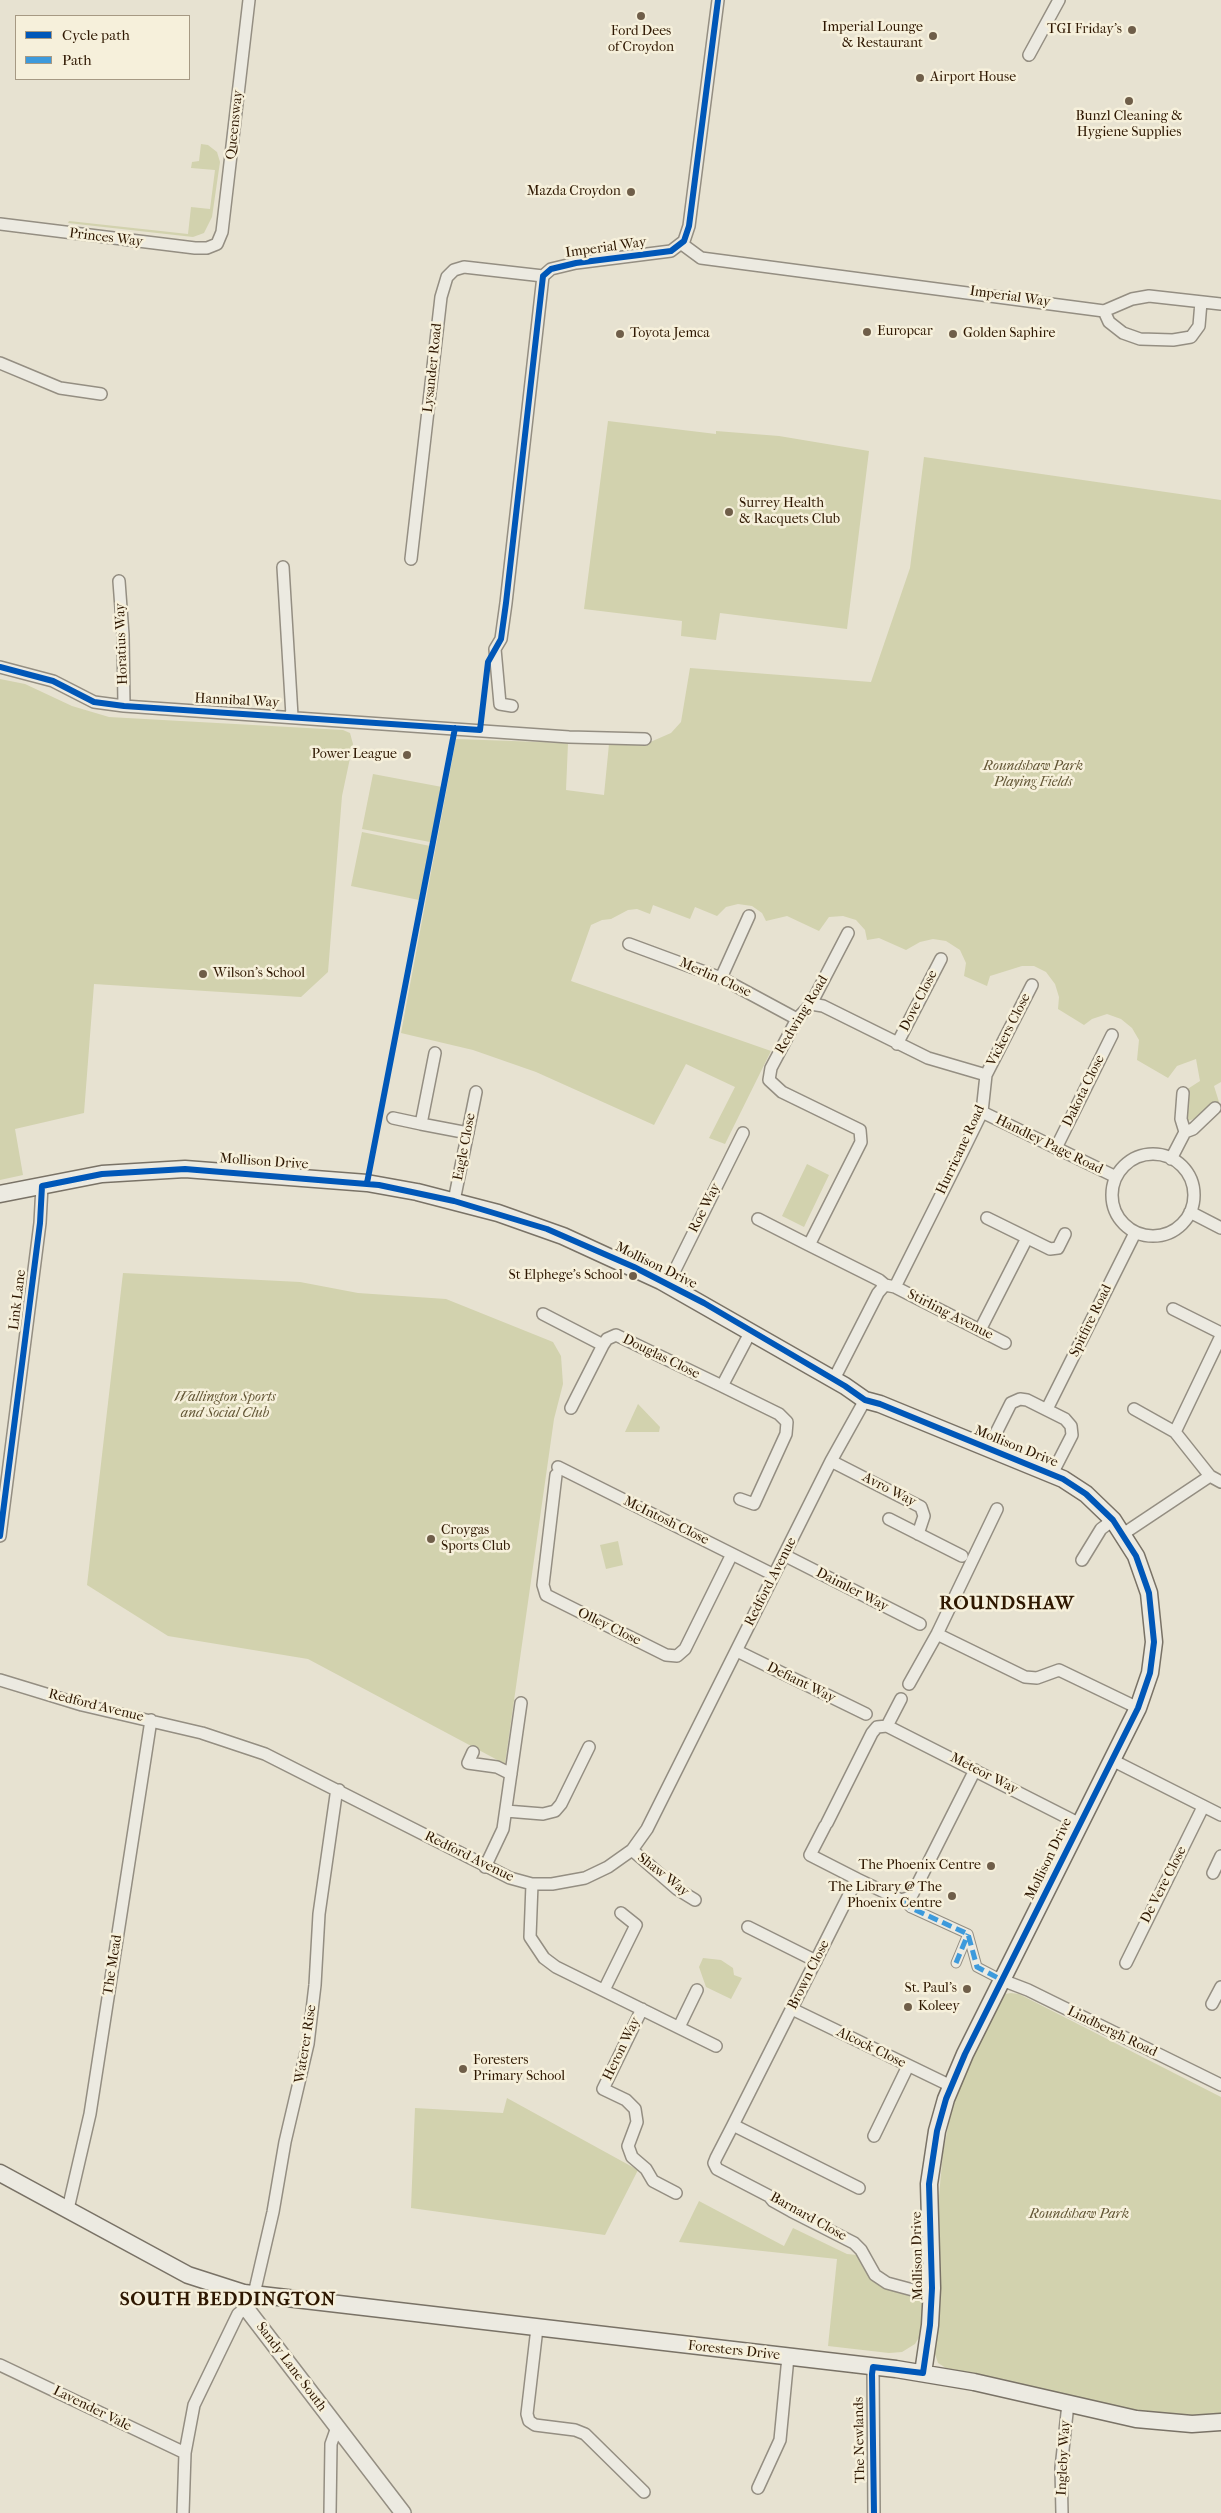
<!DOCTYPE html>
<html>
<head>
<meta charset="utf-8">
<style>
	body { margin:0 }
	#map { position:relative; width:1221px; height:2513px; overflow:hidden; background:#e7e2d1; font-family:"IM FELL French Canon",serif }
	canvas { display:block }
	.legend { position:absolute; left:15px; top:15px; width:175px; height:65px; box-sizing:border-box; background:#f6f0db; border:1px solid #a69983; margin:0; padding:6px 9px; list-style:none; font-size:15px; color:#2e1700 }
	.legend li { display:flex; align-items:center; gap:10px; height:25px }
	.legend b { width:25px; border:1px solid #a69983 }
</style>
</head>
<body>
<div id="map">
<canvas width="1221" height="2513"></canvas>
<ul class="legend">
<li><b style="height:6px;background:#0057b8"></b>Cycle path</li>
<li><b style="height:6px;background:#3d9adc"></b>Path</li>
</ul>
</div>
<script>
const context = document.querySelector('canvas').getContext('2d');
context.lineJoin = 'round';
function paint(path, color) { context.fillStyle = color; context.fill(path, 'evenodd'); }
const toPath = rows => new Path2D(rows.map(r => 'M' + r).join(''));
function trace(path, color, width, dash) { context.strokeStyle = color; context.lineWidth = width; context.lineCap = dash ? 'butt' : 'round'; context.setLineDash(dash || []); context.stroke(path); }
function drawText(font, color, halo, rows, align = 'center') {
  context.font = font + ' "IM FELL French Canon",serif'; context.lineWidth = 5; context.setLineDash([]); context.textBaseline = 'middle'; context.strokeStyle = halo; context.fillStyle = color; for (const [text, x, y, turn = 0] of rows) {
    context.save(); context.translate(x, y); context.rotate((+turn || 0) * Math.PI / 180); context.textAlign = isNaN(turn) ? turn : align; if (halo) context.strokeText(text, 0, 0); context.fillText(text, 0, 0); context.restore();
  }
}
paint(toPath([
	[201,144,208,145,217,152,220,162,212,217,204,233,193,237,68,223,69,221,188,234,191,207,210,209,215,170,191,168,192,162,199,161],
	[608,421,716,434,716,431,779,436,869,451,847,629,720,613,716,640,681,636,682,621,584,609],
	[924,457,1221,500,1221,1082,1214,1086,1219,1102,1205,1115,1188,1121,1185,1104,1186,1090,1200,1081,1196,1059,1177,1066,1168,1078,1137,1060,1139,1040,1132,1028,1121,1019,1107,1014,1092,1019,1084,1025,1058,1009,1059,997,1055,984,1046,972,1034,966,1022,966,990,976,987,986,964,976,966,963,960,950,946,941,933,939,920,942,906,950,879,938,867,940,865,930,856,920,843,916,829,917,819,931,787,916,766,921,762,913,752,906,738,904,726,907,717,916,695,907,690,919,653,905,650,914,637,909,628,910,611,919,602,920,591,925,571,981,771,1051,725,1144,709,1138,735,1087,686,1064,654,1125,536,1072,473,1050,401,1033,456,739,568,743,566,790,604,795,609,744,648,743,671,733,681,722,690,668,871,682,910,568],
	[0,679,25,684,72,706,109,717,343,730,350,733,353,744,342,796,328,972,301,997,94,984,84,1113,15,1129,23,1175,0,1180],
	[373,774,442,787,430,842,362,829],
	[362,832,430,846,419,900,351,886],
	[807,1164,829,1175,804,1227,782,1216],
	[123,1273,300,1282,358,1293,446,1299,553,1342,561,1356,563,1384,554,1419,505,1764,308,1659,168,1636,87,1585],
	[638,1404,660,1427,659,1432,625,1432],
	[618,1541,623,1565,606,1569,600,1545],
	[703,1958,721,1960,733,1968,734,1975,742,1978,731,1999,706,1987,699,1967],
	[1011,1993,1019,1994,1221,2097,1221,2413,1193,2415,1137,2411,946,2368,938,2363,934,2351,939,2302,938,2207,943,2152,952,2107,967,2069,1005,1994],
	[507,2098,638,2170,605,2235,411,2208,415,2108,503,2113],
	[699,2201,784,2246,793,2228,847,2254,857,2255,877,2282,890,2289,925,2296,921,2334,915,2344,902,2352,889,2353,828,2346,837,2259,679,2242]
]), '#d2d2ae');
const pedestrian = toPath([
	[903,1901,911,1908,968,1934,977,1967,1002,1980],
	[956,1963,968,1934]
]);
const minor = toPath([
	[1029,55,1059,0],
	[0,224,195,248,207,248,217,244,222,232,249,0],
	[682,244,701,258,1104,311,1132,299,1149,296,1221,304],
	[1104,311,1109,322,1123,333,1140,339,1173,340,1191,337,1199,326,1201,302],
	[0,363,60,388,101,394],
	[411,559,441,297,447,277,454,270,464,267,543,276],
	[283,567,292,716],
	[119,581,123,635,124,706],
	[0,667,53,681,94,702,124,706,569,737,645,739],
	[512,706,500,704,495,649,501,639,506,603,543,276,551,269,576,263,671,251,684,241,689,226,718,0],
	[848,933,811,1004,797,1019,771,1068,769,1080,782,1092,860,1130,861,1142,809,1245,879,1280,885,1285],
	[629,944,721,978,797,1019],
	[721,978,749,916],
	[811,1004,823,1006,928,1058,986,1075,982,1112,960,1157,895,1287,885,1285,878,1293,834,1379],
	[897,1044,941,959],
	[986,1075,1032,985],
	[982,1112,1116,1177],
	[393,1118,421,1124,435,1053],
	[421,1124,468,1133],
	[1185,1132,1193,1129,1215,1108],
	[1056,1148,1112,1035],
	'1112 1195a41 41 0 1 1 82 0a41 41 0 1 1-82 0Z',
	[1171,1159,1185,1132,1181,1119,1183,1093],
	[454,1201,476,1092],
	[1190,1212,1221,1228],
	[987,1218,1050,1249,1058,1248,1065,1234],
	[758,1219,809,1245],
	[668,1284,743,1133],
	[895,1287,1005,1343],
	[1173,1309,1221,1333],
	[543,1314,603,1345],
	[980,1330,1027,1238],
	[571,1408,603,1345,607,1339,616,1335,722,1386],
	[1047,1409,1135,1233],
	[1134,1409,1175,1432,1210,1476],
	[1175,1432,1221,1336],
	[988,1449,1011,1403,1020,1399,1027,1400,1065,1419,1071,1426,1072,1435,1052,1474],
	[831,1461,921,1507,924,1516,918,1534],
	[558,1467,774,1575],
	[556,1475,543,1585,546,1595,666,1655,677,1656,685,1649,732,1554],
	[740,1499,754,1504,786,1434,787,1422,779,1414,722,1386,751,1331],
	[889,1519,962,1556],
	[1123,1534,1210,1476,1221,1482],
	[0,1536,40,1223,42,1186],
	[784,1555,920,1624],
	[1082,1560,1101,1529,1113,1520],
	[937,1634,1025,1677,1037,1678,1059,1670,1138,1708],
	[737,1651,866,1714],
	[0,1680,82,1705,202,1733,265,1754,510,1878,532,1884,552,1884,585,1878,608,1867,632,1850,647,1829,831,1461,865,1400],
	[909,1684,937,1634,997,1509],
	[887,1726,1080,1824],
	[473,1752,468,1763,497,1767,511,1774],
	[1112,1760,1221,1815],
	[506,1811,543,1814,555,1811,561,1804,589,1747],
	[827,1823,872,1733,877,1727,887,1726,901,1699],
	[825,1826,810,1855,857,1879],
	[632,1850,677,1889,695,1900],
	[485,1867,503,1829,521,1703],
	[1213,1873,1221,1856],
	[532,1884,530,1937,544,1958,556,1967,716,2046],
	[748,1927,816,1961],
	[1126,1963,1203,1807],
	[1002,1980,1028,1990,1221,2085],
	[604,1990,636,1925,621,1913],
	[1212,2004,1221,1987],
	[642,2009,603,2089,626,2100,635,2109,637,2122,628,2146,632,2157,646,2169,653,2181,676,2193],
	[792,2009,951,2086],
	[679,2027,697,1990],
	[733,2125,716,2158,714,2163,717,2169,769,2196,773,2201,791,2211,854,2243,861,2250,875,2275,887,2283,913,2290,932,2288],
	[874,2136,908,2066],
	[859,2188,733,2125,857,1879,901,1900,911,1897,975,1770],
	[68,2209,90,2114,151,1720],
	[254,2294,273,2212,285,2142,308,2044,315,1985,319,1914,336,1795,339,1790],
	[537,2328,527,2414,529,2421,535,2425,575,2430,585,2434,644,2492],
	[0,2365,185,2453],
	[873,2367,874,2513],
	[758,2488,780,2440,788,2357],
	[183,2513,185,2453,194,2405,238,2314,246,2308],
	[330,2513,331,2444,337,2427],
	[1062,2513,1061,2468,1068,2404]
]);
const tertiary = toPath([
	[244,2293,243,2300,246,2308,403,2513]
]);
const secondary = toPath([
	[0,1194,102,1174,185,1169,367,1183,417,1192,498,1213,563,1236,661,1281,845,1386,865,1400,880,1404,1063,1479,1086,1494,1113,1520,1136,1556,1149,1593,1154,1642,1150,1673,1138,1708,965,2054,946,2099,937,2131,929,2184,932,2288,930,2325,923,2373],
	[0,2173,188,2275,244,2293,896,2369,974,2382,1136,2419,1192,2424,1221,2422]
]);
trace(pedestrian, '#948e82', 11);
trace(minor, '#948e82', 14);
trace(tertiary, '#948e82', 18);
trace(secondary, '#797266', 19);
trace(pedestrian, '#eceae1', 9);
trace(minor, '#eceae1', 11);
trace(tertiary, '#eceae1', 15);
trace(secondary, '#eceae1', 16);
trace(toPath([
	[903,1901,911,1908,968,1934,977,1967,1002,1980],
	[956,1963,968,1934]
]), '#3d9adc', 5, [10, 5]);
trace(toPath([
	[0,667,53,681,94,702,124,706,480,730,488,662,501,639,506,603,543,276,551,269,576,263,671,251,684,241,689,226,718,0],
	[367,1183,455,728],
	[0,1536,40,1223,42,1186,102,1174,185,1169,379,1185,454,1201,547,1229,634,1267,704,1303,845,1386,865,1400,880,1404,1063,1479,1086,1494,1113,1520,1136,1556,1149,1593,1154,1642,1150,1673,1138,1708,965,2054,946,2099,937,2131,929,2184,932,2288,930,2325,923,2373,873,2367,872,2374,874,2513]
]), '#0057b8', 6);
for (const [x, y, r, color] of [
	[641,16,5,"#6f5e49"],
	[1132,30,5,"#6f5e49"],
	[933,36,5,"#6f5e49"],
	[920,78,5,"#6f5e49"],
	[1129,101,5,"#6f5e49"],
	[631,192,5,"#6f5e49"],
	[867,332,5,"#6f5e49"],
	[620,334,5,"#6f5e49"],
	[953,334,5,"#6f5e49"],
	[729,512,5,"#6f5e49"],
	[407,755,5,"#6f5e49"],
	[203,974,5,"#6f5e49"],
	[633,1276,5,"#6f5e49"],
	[431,1539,5,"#6f5e49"],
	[991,1866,5,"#6f5e49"],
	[952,1896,5,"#6f5e49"],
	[967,1989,5,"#6f5e49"],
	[908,2007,5,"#6f5e49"],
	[463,2069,5,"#6f5e49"]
]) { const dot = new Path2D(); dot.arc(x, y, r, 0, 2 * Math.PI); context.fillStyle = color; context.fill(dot); trace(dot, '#f6f0db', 2); }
drawText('14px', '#2e1700', '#f6f0db', [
	["Imperial Lounge",923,28,"right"],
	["& Restaurant",923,44,"right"],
	["TGI Friday's",1122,30,"right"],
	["Ford Dees",641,32,"center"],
	["of Croydon",641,48,"center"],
	["Airport House",930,78],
	["Bunzl Cleaning &",1129,117,"center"],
	["Hygiene Supplies",1129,133,"center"],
	["Mazda Croydon",621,192,"right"],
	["Europcar",877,332],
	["Toyota Jemca",630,334],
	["Golden Saphire",963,334],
	["Surrey Health",739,504],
	["& Racquets Club",739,520],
	["Power League",397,755,"right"],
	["Wilson's School",213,974],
	["St Elphege's School",623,1276,"right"],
	["Croygas",441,1531],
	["Sports Club",441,1547],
	["The Phoenix Centre",981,1866,"right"],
	["The Library @ The",942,1888,"right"],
	["Phoenix Centre",942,1904,"right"],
	["St. Paul's",957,1989,"right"],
	["Koleey",918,2007],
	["Foresters",473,2061],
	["Primary School",473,2077]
], 'left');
drawText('14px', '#2e1700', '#f6f0db', [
	["Queensway",235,125,-84],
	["Princes Way",106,238,7],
	["Imperial Way",606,248,-8],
	["Imperial Way",1010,297,8],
	["Lysander Road",433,368,-84],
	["Horatius Way",122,644,-92],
	["Hannibal Way",237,701,3],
	["Merlin Close",715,978,24],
	["Dove Close",919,1001,-63],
	["Redwing Road",802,1015,-59],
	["Vickers Close",1009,1030,-63],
	["Dakota Close",1084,1091,-64],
	["Handley Page Road",1049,1145,26],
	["Eagle Close",465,1147,-79],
	["Hurricane Road",961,1150,-65],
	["Mollison Drive",264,1162,4],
	["Roe Way",705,1208,-63],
	["Mollison Drive",656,1266,26],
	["Link Lane",18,1300,-83],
	["Stirling Avenue",950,1315,27],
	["Spitfire Road",1091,1321,-64],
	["Douglas Close",661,1357,26],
	["Mollison Drive",1016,1447,22],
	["Avro Way",889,1490,27],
	["McIntosh Close",666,1521,26],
	["Redford Avenue",771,1582,-63],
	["Daimler Way",852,1590,27],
	["Olley Close",609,1627,26],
	["Defiant Way",801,1683,26],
	["Redford Avenue",96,1706,14],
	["Meteor Way",984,1774,27],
	["Redford Avenue",469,1857,26],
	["Mollison Drive",1049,1859,-64],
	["Shaw Way",663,1875,38],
	["De Vere Close",1164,1885,-63],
	["The Mead",113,1965,-81],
	["Brown Close",809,1975,-63],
	["Lindbergh Road",1112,2032,26],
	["Waterer Rise",306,2044,-81],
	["Alcock Close",871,2048,26],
	["Heron Way",622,2049,-64],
	["Barnard Close",808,2217,29],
	["Mollison Drive",918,2256,-91],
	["Foresters Drive",734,2351,6],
	["Sandy Lane South",291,2367,53],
	["Lavender Vale",92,2409,26],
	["The Newlands",860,2440,-91],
	["Ingleby Way",1064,2458,-87]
]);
drawText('italic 14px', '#615433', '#f6f0db', [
	["Roundshaw Park",1033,767],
	["Playing Fields",1033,783],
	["Wallington Sports",225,1398],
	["and Social Club",225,1414],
	["Roundshaw Park",1079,2215]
]);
context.letterSpacing = '1px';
drawText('bold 19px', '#2e1700', '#f6f0db', [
	["ROUNDSHAW",1007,1604],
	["SOUTH BEDDINGTON",228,2300]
]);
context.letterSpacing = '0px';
</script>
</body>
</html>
